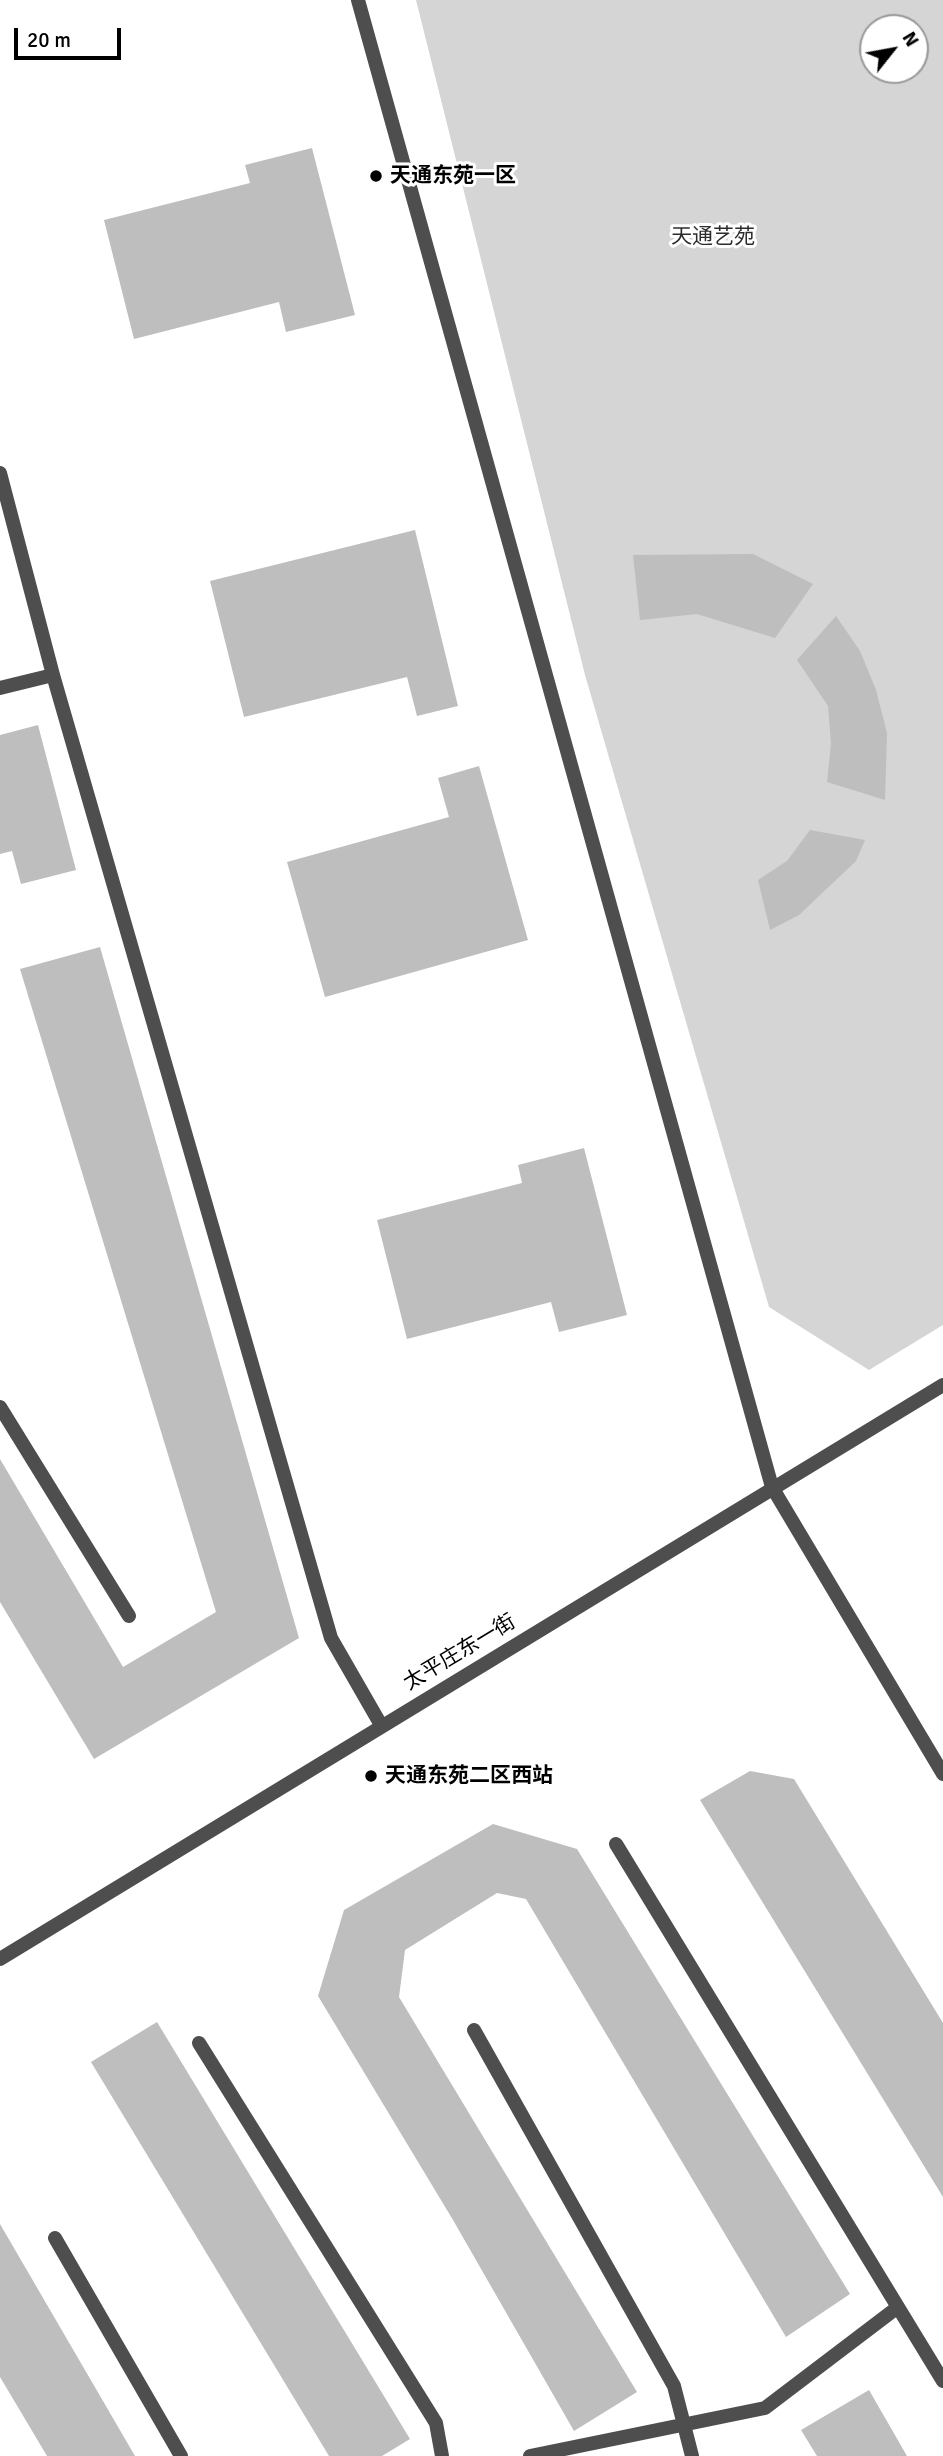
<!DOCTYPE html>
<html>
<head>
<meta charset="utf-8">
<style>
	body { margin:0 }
	#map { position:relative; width:943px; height:2456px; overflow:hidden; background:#fff; font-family:Signika,sans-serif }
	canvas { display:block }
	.north { position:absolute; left:859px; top:14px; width:70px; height:70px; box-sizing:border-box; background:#fff; border:2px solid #999; border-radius:50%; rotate:59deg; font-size:19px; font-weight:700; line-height:28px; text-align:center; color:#000 }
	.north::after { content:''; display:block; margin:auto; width:24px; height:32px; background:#000; clip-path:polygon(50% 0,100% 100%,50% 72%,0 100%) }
	.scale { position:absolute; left:14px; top:28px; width:107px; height:32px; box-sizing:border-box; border:4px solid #000; border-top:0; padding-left:9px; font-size:21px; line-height:24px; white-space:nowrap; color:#000; -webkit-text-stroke:5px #fff; paint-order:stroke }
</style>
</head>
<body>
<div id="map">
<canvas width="943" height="2456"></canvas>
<div class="north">N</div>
<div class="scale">20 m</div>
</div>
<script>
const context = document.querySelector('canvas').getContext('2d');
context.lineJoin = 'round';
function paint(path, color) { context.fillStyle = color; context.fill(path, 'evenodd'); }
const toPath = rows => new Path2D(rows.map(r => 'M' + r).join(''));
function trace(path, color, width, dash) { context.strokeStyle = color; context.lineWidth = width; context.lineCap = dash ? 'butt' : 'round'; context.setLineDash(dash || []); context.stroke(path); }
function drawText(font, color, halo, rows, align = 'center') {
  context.font = font + ' Signika,"Noto Sans SC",sans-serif'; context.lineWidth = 6; context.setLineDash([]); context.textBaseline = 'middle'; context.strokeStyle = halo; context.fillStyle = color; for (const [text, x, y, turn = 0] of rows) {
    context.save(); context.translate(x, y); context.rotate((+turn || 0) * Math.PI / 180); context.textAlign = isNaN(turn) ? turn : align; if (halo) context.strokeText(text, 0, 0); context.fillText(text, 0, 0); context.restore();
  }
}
paint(toPath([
	[416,0,943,0,943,1325,869,1370,769,1307,585,675],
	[873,28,915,28,915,70,873,70]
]), '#d5d5d5');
paint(toPath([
	[312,148,355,315,286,332,279,302,134,339,104,220,250,183,245,165],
	[415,530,458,706,417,716,407,677,244,717,210,581],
	[753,554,813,584,775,638,697,614,640,620,633,555],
	[836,616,860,651,876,690,887,733,885,800,827,782,831,744,828,706,797,660],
	[38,725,76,870,21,884,12,851,0,854,0,735],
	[479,766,528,940,325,997,287,862,449,817,438,778],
	[810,830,865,840,856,861,799,915,770,930,758,880,787,861],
	[100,947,299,1638,94,1759,0,1602,0,1459,123,1667,216,1612,20,969],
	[584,1148,627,1315,559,1332,551,1302,407,1339,377,1220,522,1183,518,1165],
	[750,1771,794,1779,943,2023,943,2197,700,1800],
	[493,1824,577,1849,850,2294,786,2337,526,1899,497,1893,405,1950,399,1997,637,2392,574,2431,453,2220,318,1996,344,1910],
	[157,2022,410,2439,382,2456,329,2456,91,2062],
	[0,2224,135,2456,47,2456,0,2377],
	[869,2390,907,2456,817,2456,801,2430]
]), '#bebebe');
trace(toPath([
	[0,473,53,675,331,1638,381,1725],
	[0,688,53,675],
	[0,1407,129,1616],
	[616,1844,943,2381],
	[474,2030,674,2386,692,2456],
	[199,2043,436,2423,442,2456],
	[55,2238,181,2456],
	[530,2456,765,2408,898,2307]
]), '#4e4e4e', 14);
trace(toPath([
	[358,0,772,1487,943,1774]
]), '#4e4e4e', 14);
trace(toPath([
	[0,1959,943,1385]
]), '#4e4e4e', 14);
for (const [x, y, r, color] of [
	[376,176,7,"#000"],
	[371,1776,7,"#000"]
]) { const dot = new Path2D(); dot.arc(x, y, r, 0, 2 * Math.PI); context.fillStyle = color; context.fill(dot); trace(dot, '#fff', 2.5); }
drawText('bold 21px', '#000', '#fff', [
	["天通东苑一区",390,176],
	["天通东苑二区西站",385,1776]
], 'left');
drawText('21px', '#2c2c2c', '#fff', [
	["天通艺苑",713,237]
]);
drawText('21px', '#000', '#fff', [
	["太平庄东一街",460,1653,-31]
]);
</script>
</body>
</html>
